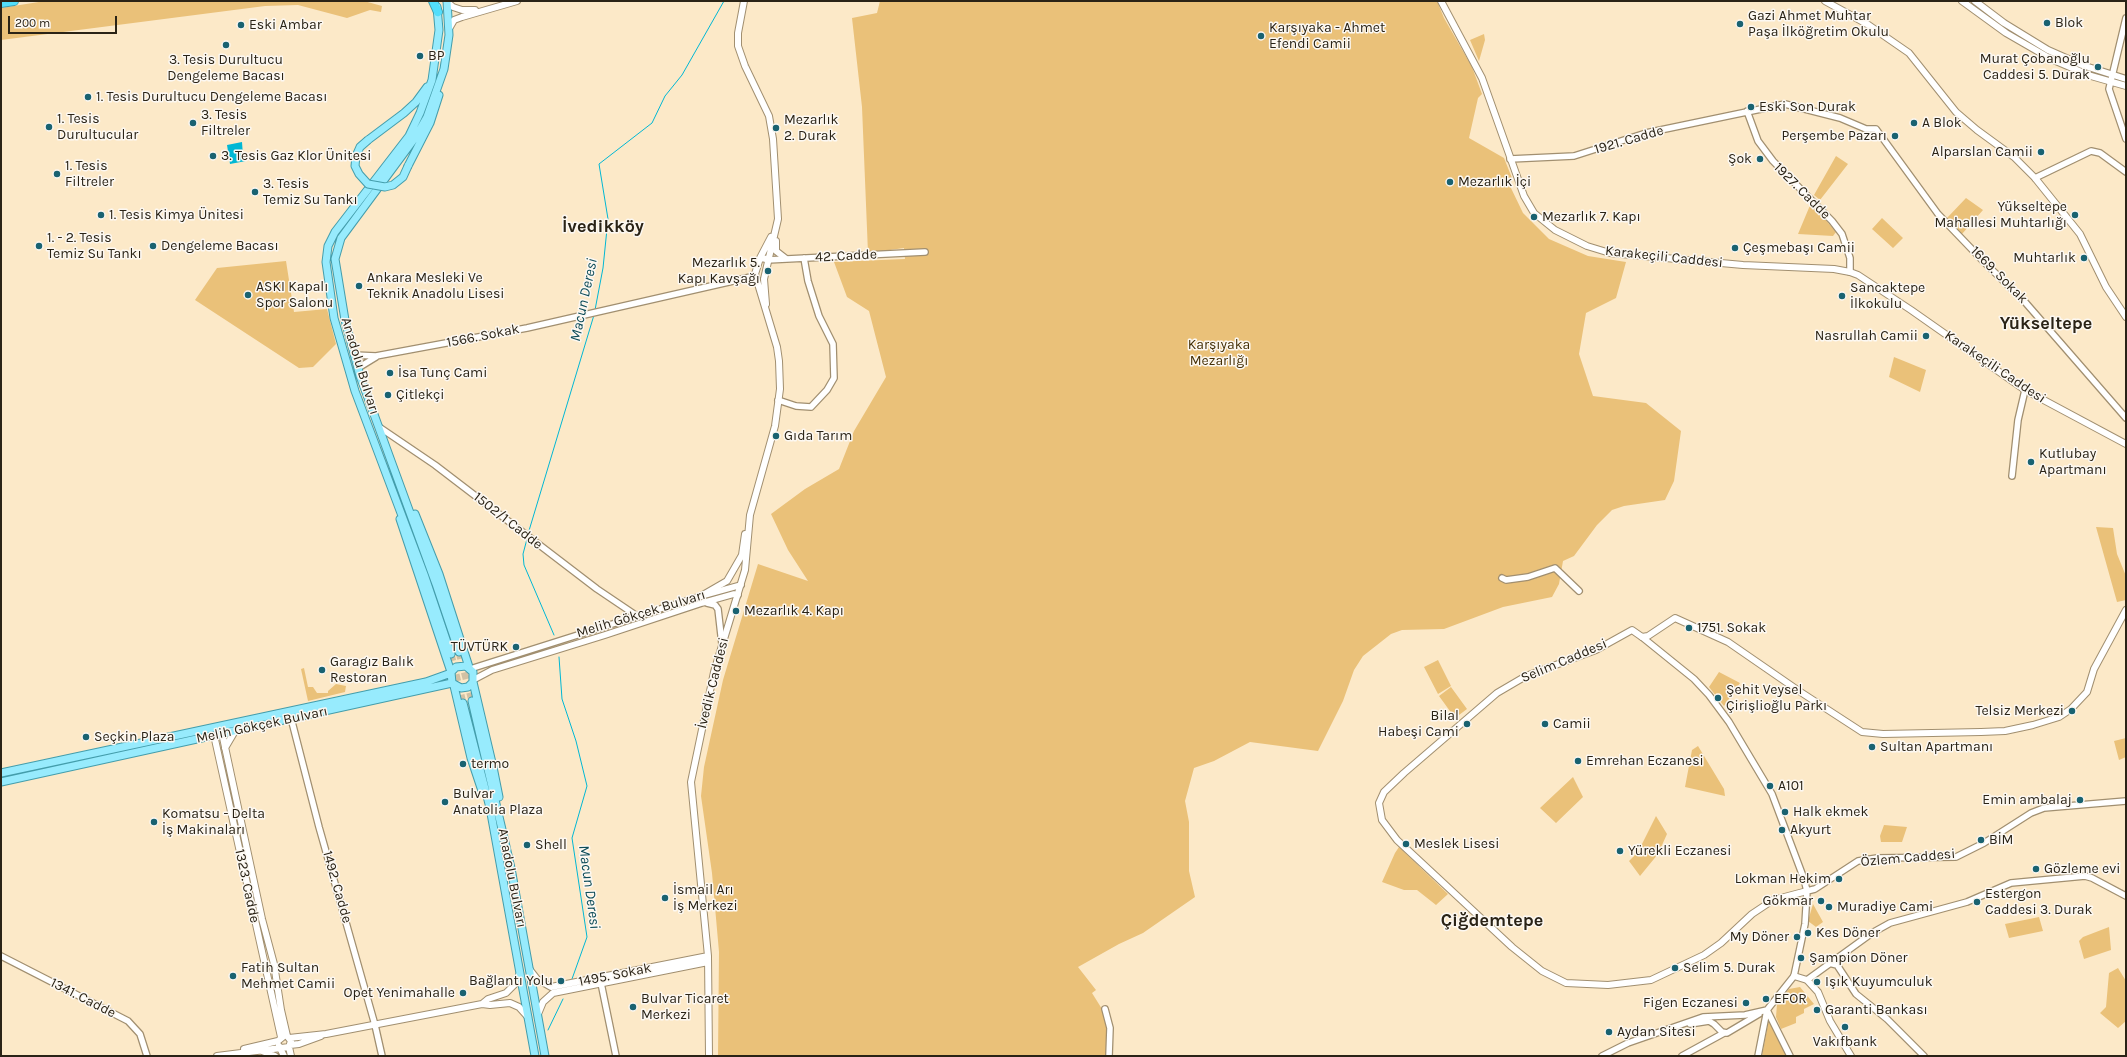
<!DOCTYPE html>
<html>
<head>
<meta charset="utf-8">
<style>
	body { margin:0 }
	#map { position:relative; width:2127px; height:1057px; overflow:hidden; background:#fce9c8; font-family:Karla,sans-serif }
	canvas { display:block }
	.frame { position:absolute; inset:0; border:2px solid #2a2316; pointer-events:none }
	.scale { position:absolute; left:8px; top:16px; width:109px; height:18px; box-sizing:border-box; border:2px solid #2a2316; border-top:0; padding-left:5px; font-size:12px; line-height:14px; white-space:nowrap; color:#2a2316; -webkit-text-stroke:3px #fcf8f2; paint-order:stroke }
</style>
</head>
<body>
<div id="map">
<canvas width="2127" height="1057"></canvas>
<div class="frame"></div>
<div class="scale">200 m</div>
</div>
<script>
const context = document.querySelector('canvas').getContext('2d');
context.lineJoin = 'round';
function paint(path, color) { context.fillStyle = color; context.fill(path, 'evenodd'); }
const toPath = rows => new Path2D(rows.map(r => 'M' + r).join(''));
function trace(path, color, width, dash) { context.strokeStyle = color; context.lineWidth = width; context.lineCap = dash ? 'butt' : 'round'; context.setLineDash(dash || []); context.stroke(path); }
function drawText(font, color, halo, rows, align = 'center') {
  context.font = font + ' Karla,sans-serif'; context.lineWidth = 3; context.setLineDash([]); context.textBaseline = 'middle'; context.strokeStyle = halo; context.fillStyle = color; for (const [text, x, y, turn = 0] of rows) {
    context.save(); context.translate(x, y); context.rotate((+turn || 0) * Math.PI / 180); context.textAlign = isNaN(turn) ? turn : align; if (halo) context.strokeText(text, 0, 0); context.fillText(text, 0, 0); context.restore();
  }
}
paint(toPath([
	[45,1,364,1,382,6,381,12,370,10,347,18,298,5,265,6,1,40,1,8],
	[880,1,1437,1,1444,18,1472,67,1482,94,1478,98,1469,138,1504,158,1512,178,1510,186,1523,213,1549,239,1588,256,1626,262,1616,298,1586,313,1579,354,1593,396,1646,403,1681,431,1674,481,1665,500,1624,506,1612,510,1597,525,1574,556,1563,561,1559,584,1552,597,1503,607,1444,629,1402,630,1391,634,1363,656,1354,670,1343,701,1318,751,1250,742,1214,761,1194,768,1185,801,1189,822,1189,871,1195,897,1143,933,1119,944,1078,967,1096,990,1092,993,1102,1009,1107,1022,1107,1056,718,1056,719,952,712,873,701,796,704,767,723,680,758,564,808,581,788,550,771,514,805,489,839,469,854,431,886,377,869,311,847,297,834,262,905,259,904,248,868,253,862,107,852,18,877,13],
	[1484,34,1485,40,1479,61,1470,40],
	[1836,156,1848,164,1820,200,1814,195],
	[1966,198,1983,210,1962,234,1947,218],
	[1811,203,1836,232,1833,236,1798,234],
	[1882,218,1903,238,1893,248,1872,229],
	[286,261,294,312,327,309,336,344,313,367,299,368,195,300,217,268],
	[1894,357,1926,370,1920,392,1889,377],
	[2096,527,2113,528,2117,554,2126,576,2126,600,2117,602],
	[1438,660,1451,686,1438,694,1424,667],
	[304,668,308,687,313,687,317,693,328,693,328,691,336,684,346,686,345,692,308,701,301,669],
	[1719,672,1740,683,1724,706,1709,687],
	[1451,687,1467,709,1455,718,1439,696],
	[2126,738,2126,757,2119,760,2114,741],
	[1698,746,1724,789,1725,796,1685,787,1692,750],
	[1573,777,1583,797,1556,823,1540,808],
	[1656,816,1667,834,1658,854,1640,876,1629,861,1638,852],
	[1884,825,1907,827,1902,842,1881,842,1880,836],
	[1399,847,1448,894,1436,905,1417,890,1404,890,1382,882,1395,853],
	[1813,904,1823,922,1816,927,1808,921],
	[2039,917,2043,931,2009,938,2005,924],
	[2109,927,2111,950,2084,959,2079,941,2083,937],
	[2118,968,2126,981,2126,1021,2118,1028,2100,1013,2106,1007,2109,973],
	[1800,987,1814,1004,1804,1009,1804,1013,1796,1017,1796,1023,1781,1029,1776,1017,1777,1004,1789,989],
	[1769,1019,1787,1056,1762,1056]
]), '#eac179');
paint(toPath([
	[242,142,243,156,246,161,230,164,227,145]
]), '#01b7d4');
trace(toPath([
	[595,310,603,268,608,219,599,164,652,123,665,96,682,75,724,1],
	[528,534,594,315],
	[527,539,523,554,524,565,554,635],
	[559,657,562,699,576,741,587,786,572,838,587,937,572,979],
	[548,1030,563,999]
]), '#01b7d4', 1);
trace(toPath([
	[459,652,472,701],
	[451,654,463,703]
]), '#d2c1a4', 7, [7, 3.5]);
const tertiary = toPath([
	[2126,18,2109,89,2126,139],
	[1747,111,1758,141,1773,161,1832,221,1842,234,1850,258,1850,272],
	[1510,159,1574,156,1646,133,1785,104,1840,118,1866,129,1876,129,1938,214,1985,263,2025,302,2126,418],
	[2035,178,2091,151,2100,153,2126,172],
	[767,260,925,252],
	[354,355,376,356,527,328,755,276],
	[358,368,376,357],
	[778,400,796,406,811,407,827,390,834,378,833,344,819,316,808,281,804,258],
	[379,427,435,465,597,589,637,616],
	[2012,476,2018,420,2025,390],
	[1502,578,1506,580,1528,577,1555,568,1579,591],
	[707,603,715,605,718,609,722,644],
	[1642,637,1694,679,1709,695,1729,722,1772,794,1804,879,1807,891,1805,924,1794,976,1767,1010,1758,1056],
	[470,669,701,596,741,585],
	[473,680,492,670,605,635,702,603,734,594,738,595],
	[291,718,319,827,375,1025,382,1056],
	[1807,891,1815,889,1858,861,1877,858,1956,857,1984,843,2031,813,2044,808,2126,801],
	[1,956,128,1021,140,1034,147,1056],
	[1829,963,1837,965,1856,994,1887,1019,1924,1056],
	[1807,980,1872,933,1890,923,1967,902,2011,883,2085,876,2092,878,2126,896],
	[601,983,616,1056],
	[1105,1009,1110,1028,1109,1056],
	[1767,1010,1790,1056],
	[1690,1024,1709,1021,1714,1024,1722,1032,1727,1033,1759,1014],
	[1602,1056,1628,1043,1703,1017,1745,1015,1767,1010],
	[1682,1056,1724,1033]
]);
const secondary = toPath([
	[744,1,738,33,738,46,745,66,769,116,773,139,778,219,764,279,766,304],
	[1441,1,1482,78,1524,196,1534,213,1555,230,1587,246,1610,253,1743,265,1834,269,1850,272,1858,275,1911,310,2025,390,2126,444],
	[1825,1,1867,24,1909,53,1956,112,1977,130,2014,157,2035,178,2080,234,2106,287,2126,317],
	[1962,1,2006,33,2051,59,2091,76,2126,86],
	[1975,1,2004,23,2048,50,2082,65,2126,79],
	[447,2,453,7,462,10,475,10],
	[450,27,454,20,462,17,517,1],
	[776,241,776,251,785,258],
	[760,258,771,237],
	[701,596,727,581,742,555,745,534],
	[222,733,262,919,274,964,281,1010,287,1036,291,1041,289,1047,291,1056],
	[214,735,281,1037],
	[225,748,235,731],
	[1807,891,1773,900,1752,914,1721,943,1704,955,1651,980,1608,985,1566,983,1542,971,1512,947,1397,840,1382,820,1379,803,1384,792,1404,773,1497,693,1526,676,1596,650,1632,630,1642,637,1648,636,1675,618,1728,642,1799,691,1862,732,1883,734,1981,732,2005,731,2033,725,2059,717,2071,709,2087,692,2094,669,2126,610],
	[530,970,537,979,551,987,708,956],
	[1794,976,1807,980,1818,992,1830,1021,1851,1056],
	[482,1004,488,999,506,993,515,984,520,973],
	[538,1014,543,1002,553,993,708,962],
	[289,1038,326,1034,482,1004,490,1005,510,1003,519,1007,528,1017],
	[290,1045,299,1044,321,1036],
	[279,1046,284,1056],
	[244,1049,278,1041,284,1036],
	[262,1051,275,1056],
	[217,1056,289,1047],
	[709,1056,708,956,691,782,714,672,745,570,750,515,775,426,780,389,779,361,777,347,755,274,760,258,767,259]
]);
const primary = toPath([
	[447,1,449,35,444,69,427,117,415,138,341,238,335,259,345,320,360,376,436,584,459,652],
	[437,7,439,30,432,80,420,113,409,136,335,232,328,246,326,262,334,318,355,391,425,577,451,654],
	[368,140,404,113,416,102,427,87],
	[408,166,430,123,439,95],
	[415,514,439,574,469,667],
	[400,519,451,672,452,683,461,688,468,687,473,682,473,672,466,666,456,667,451,672],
	[473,682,493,767,499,797],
	[454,686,471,758,482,791],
	[472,701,511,868,545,1056],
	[463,703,490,808,535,1056],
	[1,773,426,682,451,673],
	[1,782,452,683]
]);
const motorway = toPath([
	[433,1,438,12],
	[1,3,14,1]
]);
trace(tertiary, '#a18f70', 8);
trace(secondary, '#a18f70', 8);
trace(primary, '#449dab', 9);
trace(motorway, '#449dab', 10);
trace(tertiary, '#fff', 5.5);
trace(secondary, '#fff', 6);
trace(primary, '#97ebfd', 7);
trace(motorway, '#52defb', 8);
const primaryBridge = toPath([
	[368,140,360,147,356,156,355,166,359,174,368,184,385,187,393,185,403,177,408,166]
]);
trace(primaryBridge, '#449dab', 9, []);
trace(primaryBridge, '#97ebfd', 7);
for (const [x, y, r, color] of [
	[2047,23,4,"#196271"],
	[1740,24,4,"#196271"],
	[241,25,4,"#196271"],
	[1261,36,4,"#196271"],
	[226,45,4,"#196271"],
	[420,56,4,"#196271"],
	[2098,67,4,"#196271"],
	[88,97,4,"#196271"],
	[1751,107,4,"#196271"],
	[193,123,4,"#196271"],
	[1914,123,4,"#196271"],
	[49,127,4,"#196271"],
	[776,128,4,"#196271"],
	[1895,136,4,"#196271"],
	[2041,152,4,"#196271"],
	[213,156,4,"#196271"],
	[1760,159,4,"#196271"],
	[57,174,4,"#196271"],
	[1450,182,4,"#196271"],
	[255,192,4,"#196271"],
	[101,215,4,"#196271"],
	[2075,215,4,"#196271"],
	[1534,217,4,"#196271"],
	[39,246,4,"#196271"],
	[153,246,4,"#196271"],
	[1735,248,4,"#196271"],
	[2084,258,4,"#196271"],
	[768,271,4,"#196271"],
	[359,286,4,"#196271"],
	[248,295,4,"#196271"],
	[1842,296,4,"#196271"],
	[1926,336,4,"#196271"],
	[390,373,4,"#196271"],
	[388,395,4,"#196271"],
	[776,436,4,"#196271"],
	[2031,462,4,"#196271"],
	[736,611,4,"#196271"],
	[1689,628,4,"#196271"],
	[516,647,4,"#196271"],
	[322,670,4,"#196271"],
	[1718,698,4,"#196271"],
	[2072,711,4,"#196271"],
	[1467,724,4,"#196271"],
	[1545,724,4,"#196271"],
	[86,737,4,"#196271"],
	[1872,747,4,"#196271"],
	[1578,761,4,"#196271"],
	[463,764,4,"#196271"],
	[1770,786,4,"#196271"],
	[2080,800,4,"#196271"],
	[445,802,4,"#196271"],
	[1785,812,4,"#196271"],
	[154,822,4,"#196271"],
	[1782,830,4,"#196271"],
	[1981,840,4,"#196271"],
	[1406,844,4,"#196271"],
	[527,845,4,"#196271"],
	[1620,851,4,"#196271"],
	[2036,869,4,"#196271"],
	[1839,879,4,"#196271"],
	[665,898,4,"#196271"],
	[1821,901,4,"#196271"],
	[1977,902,4,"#196271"],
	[1829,907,4,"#196271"],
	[1808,933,4,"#196271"],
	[1797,937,4,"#196271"],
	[1801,958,4,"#196271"],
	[1675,968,4,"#196271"],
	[233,976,4,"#196271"],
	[561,981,4,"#196271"],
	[1817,982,4,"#196271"],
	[463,993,4,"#196271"],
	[1766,999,4,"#196271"],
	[1746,1003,4,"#196271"],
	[633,1007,4,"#196271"],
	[1817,1010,4,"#196271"],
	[1845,1027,4,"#196271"],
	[1609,1032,4,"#196271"]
]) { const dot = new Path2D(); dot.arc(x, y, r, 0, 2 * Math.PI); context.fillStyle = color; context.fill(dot); trace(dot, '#fcf8f2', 1.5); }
drawText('14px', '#2a2316', '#fcf8f2', [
	["Gazi Ahmet Muhtar",1748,16],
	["Paşa İlköğretim Okulu",1748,32],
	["Blok",2055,23],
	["Eski Ambar",249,25],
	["Karşıyaka - Ahmet",1269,28],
	["Efendi Camii",1269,44],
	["BP",428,56],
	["Murat Çobanoğlu",2090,59,"right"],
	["Caddesi 5. Durak",2090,75,"right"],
	["3. Tesis Durultucu",226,60,"center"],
	["Dengeleme Bacası",226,76,"center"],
	["1. Tesis Durultucu Dengeleme Bacası",96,97],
	["Eski Son Durak",1759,107],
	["3. Tesis",201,115],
	["Filtreler",201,131],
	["1. Tesis",57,119],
	["Durultucular",57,135],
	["Mezarlık",784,120],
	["2. Durak",784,136],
	["A Blok",1922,123],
	["Perşembe Pazarı",1887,136,"right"],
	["Alparslan Camii",2033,152,"right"],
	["3. Tesis Gaz Klor Ünitesi",221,156],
	["Şok",1752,159,"right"],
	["1. Tesis",65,166],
	["Filtreler",65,182],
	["Mezarlık İçi",1458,182],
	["3. Tesis",263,184],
	["Temiz Su Tankı",263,200],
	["Yükseltepe",2067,207,"right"],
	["Mahallesi Muhtarlığı",2067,223,"right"],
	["1. Tesis Kimya Ünitesi",109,215],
	["Mezarlık 7. Kapı",1542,217],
	["1. - 2. Tesis",47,238],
	["Temiz Su Tankı",47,254],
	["Dengeleme Bacası",161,246],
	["Çeşmebaşı Camii",1743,248],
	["Muhtarlık",2076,258,"right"],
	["Mezarlık 5.",760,263,"right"],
	["Kapı Kavşağı",760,279,"right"],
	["Ankara Mesleki Ve",367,278],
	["Teknik Anadolu Lisesi",367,294],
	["ASKI Kapalı",256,287],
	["Spor Salonu",256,303],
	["Sancaktepe",1850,288],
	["İlkokulu",1850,304],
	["Nasrullah Camii",1918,336,"right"],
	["İsa Tunç Cami",398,373],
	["Çitlekçi",396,395],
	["Gıda Tarım",784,436],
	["Kutlubay",2039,454],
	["Apartmanı",2039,470],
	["Mezarlık 4. Kapı",744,611],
	["1751. Sokak",1697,628],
	["TÜVTÜRK",508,647,"right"],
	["Garagız Balık",330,662],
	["Restoran",330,678],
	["Şehit Veysel",1726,690],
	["Çirişlioğlu Parkı",1726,706],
	["Telsiz Merkezi",2064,711,"right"],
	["Bilal",1459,716,"right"],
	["Habeşi Cami",1459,732,"right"],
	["Camii",1553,724],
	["Seçkin Plaza",94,737],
	["Sultan Apartmanı",1880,747],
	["Emrehan Eczanesi",1586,761],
	["termo",471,764],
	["A101",1778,786],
	["Bulvar",453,794],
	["Anatolia Plaza",453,810],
	["Emin ambalaj",2072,800,"right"],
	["Halk ekmek",1793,812],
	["Komatsu - Delta",162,814],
	["İş Makinaları",162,830],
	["Akyurt",1790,830],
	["BİM",1989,840],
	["Meslek Lisesi",1414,844],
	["Shell",535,845],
	["Yürekli Eczanesi",1628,851],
	["Gözleme evi",2044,869],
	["Lokman Hekim",1831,879,"right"],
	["İsmail Arı",673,890],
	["İş Merkezi",673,906],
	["Estergon",1985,894],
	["Caddesi 3. Durak",1985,910],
	["Gökmar",1813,901,"right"],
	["Muradiye Cami",1837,907],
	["Kes Döner",1816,933],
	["My Döner",1789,937,"right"],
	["Şampion Döner",1809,958],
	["Fatih Sultan",241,968],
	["Mehmet Camii",241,984],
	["Selim 5. Durak",1683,968],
	["Bağlantı Yolu",553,981,"right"],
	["Işık Kuyumculuk",1825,982],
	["Opet Yenimahalle",455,993,"right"],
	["Bulvar Ticaret",641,999],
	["Merkezi",641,1015],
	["EFOR",1774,999],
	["Figen Eczanesi",1738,1003,"right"],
	["Garanti Bankası",1825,1010],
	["Aydan Sitesi",1617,1032],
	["Vakıfbank",1845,1042,"center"]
], 'left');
drawText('14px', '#2a2316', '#fcf8f2', [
	["1921. Cadde",1629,140,-16],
	["1927. Cadde",1802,191,45],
	["42. Cadde",846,256,-3],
	["Karakeçili Caddesi",1664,257,6],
	["1669. Sokak",1999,275,45],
	["1566. Sokak",483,336,-11],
	["Anadolu Bulvarı",360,366,73],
	["Karakeçili Caddesi",1995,367,34],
	["1502/1 Cadde",508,521,38],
	["Melih Gökçek Bulvarı",641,614,-17],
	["Selim Caddesi",1564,661,-23],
	["İvedik Caddesi",713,683,-76],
	["Melih Gökçek Bulvarı",262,725,-12],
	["Özlem Caddesi",1908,858,-5],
	["Anadolu Bulvarı",512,878,79],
	["1323. Cadde",247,886,78],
	["1492. Cadde",337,887,74],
	["1495. Sokak",615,975,-11],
	["1341. Cadde",83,998,27]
]);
drawText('14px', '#453006', '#fcf8f2', [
	["Karşıyaka",1219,345],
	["Mezarlığı",1219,361]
]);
drawText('italic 15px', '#0c4b57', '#fcf8f2', [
	["Macun Deresi",584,300,-78],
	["Macun Deresi",589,887,82]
]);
drawText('bold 18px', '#2a2316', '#fcf8f2', [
	["İvedikköy",603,227],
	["Yükseltepe",2046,324],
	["Çiğdemtepe",1492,921]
]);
</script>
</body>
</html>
